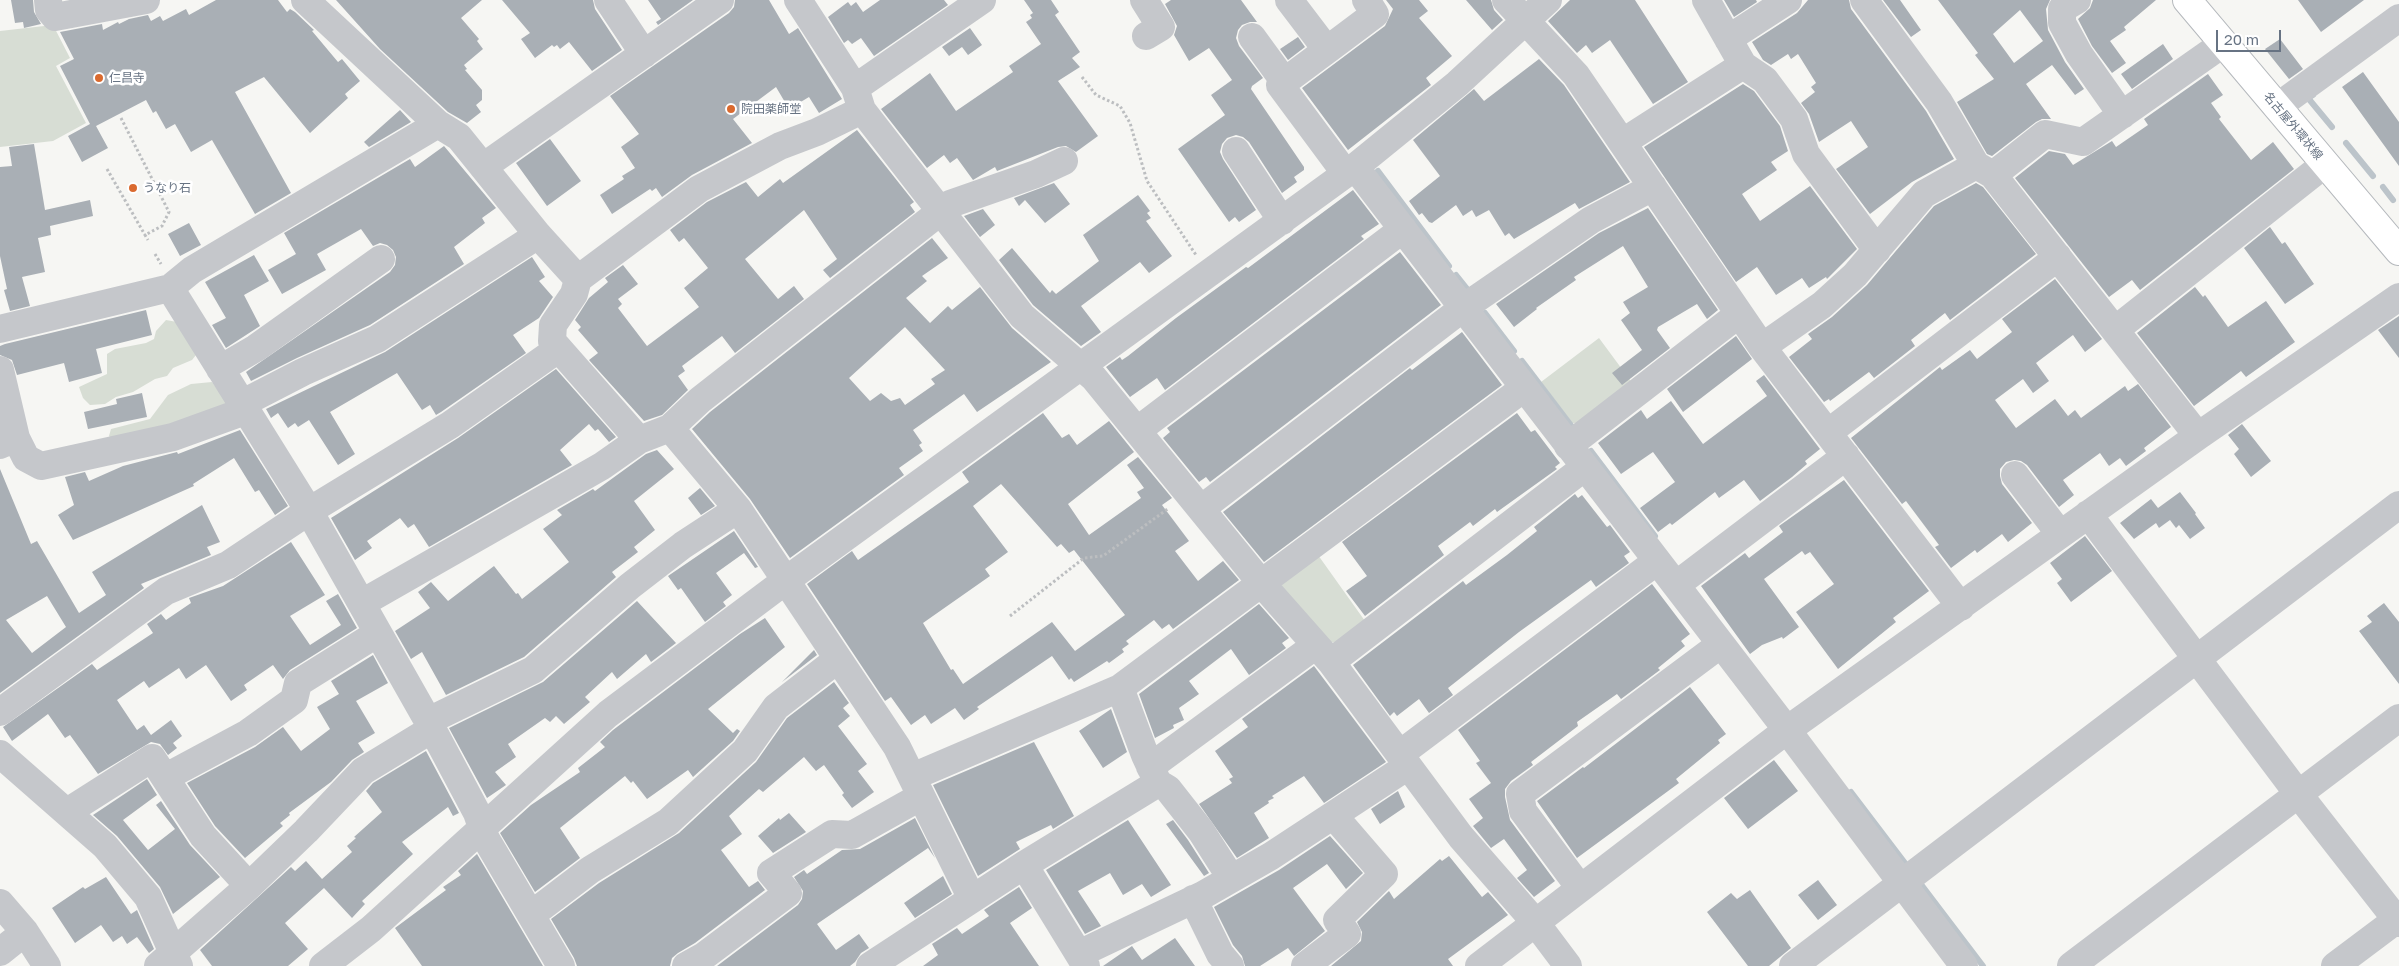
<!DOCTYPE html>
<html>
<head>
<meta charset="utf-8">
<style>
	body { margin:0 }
	#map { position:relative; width:2399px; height:966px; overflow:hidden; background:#f6f6f3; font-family:"Golos Text",sans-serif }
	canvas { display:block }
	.scale { position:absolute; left:2216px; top:30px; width:65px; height:22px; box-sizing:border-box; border:2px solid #677383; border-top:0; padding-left:6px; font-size:15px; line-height:18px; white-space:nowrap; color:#677383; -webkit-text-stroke:4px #fff; paint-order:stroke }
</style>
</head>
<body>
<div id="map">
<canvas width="2399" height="966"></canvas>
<div class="scale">20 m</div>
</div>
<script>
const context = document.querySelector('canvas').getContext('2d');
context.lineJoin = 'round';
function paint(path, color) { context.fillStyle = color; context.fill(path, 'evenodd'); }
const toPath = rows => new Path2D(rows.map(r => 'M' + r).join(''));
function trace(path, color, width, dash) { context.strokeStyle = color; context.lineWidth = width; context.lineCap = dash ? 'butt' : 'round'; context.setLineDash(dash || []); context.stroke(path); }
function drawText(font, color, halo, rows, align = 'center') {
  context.font = font + ' "Golos Text","Noto Sans JP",sans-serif'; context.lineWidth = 5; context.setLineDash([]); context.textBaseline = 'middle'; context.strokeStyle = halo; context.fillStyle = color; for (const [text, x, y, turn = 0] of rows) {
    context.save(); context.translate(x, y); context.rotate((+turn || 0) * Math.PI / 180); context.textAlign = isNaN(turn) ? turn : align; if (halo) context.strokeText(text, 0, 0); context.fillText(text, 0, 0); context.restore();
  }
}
paint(toPath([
	[53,25,70,58,56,66,86,123,53,141,0,147,0,31],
	[166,320,177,322,196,355,192,360,173,368,167,376,155,379,133,392,116,397,105,404,90,405,83,398,79,387,107,374,107,354,115,349,146,343,154,339,156,331],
	[1599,338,1633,384,1580,424,1572,423,1541,382],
	[212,382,230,406,114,442,109,436,111,429,150,419,168,395,191,384],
	[1318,555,1365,621,1335,643,1327,641,1281,589,1282,582]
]), '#d7ddd4');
trace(toPath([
	[2313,95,2308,98,2332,127],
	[2346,143,2373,176],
	[1378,171,1449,266],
	[2383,187,2393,200],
	[1456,275,1472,295],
	[1485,313,1514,351],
	[1522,361,1573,428],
	[1591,451,1655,536],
	[1851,792,1908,867],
	[1920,883,1983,966]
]), '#bcc4ca', 6);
paint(toPath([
	[11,0,33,0,34,12,41,24,24,28,23,22,15,23],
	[216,0,278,0,287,12,290,9,295,12,314,30,312,31,338,62,342,59,360,81,345,94,348,98,310,133,264,77,235,92,291,193,255,214,212,140,191,152,175,124,166,129,156,111,153,113,146,100,96,126,108,148,82,162,68,136,90,124,60,66,74,59,60,32,102,24,103,30,118,22,119,24,129,19,148,15,151,21,160,16,163,21,186,9,189,15],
	[336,0,482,0,461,18,479,39,477,41,483,49,464,65,467,69,465,70,482,90,482,100,476,105,481,112,467,123,448,112,380,49],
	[502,0,593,0,595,9,622,50,592,71,569,42,560,49,557,45,554,47,552,45,535,58,521,39,530,33],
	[648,0,693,0,658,25,656,22,661,19],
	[735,0,769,0,789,34,798,28,842,99,819,113,809,97,789,109,776,87,733,119,752,143,692,175,662,197,656,188,652,191,650,189,612,214,600,195,624,179,622,176,635,168,621,147,639,134,610,96,729,13,734,7],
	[880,0,944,0,948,5,874,56,861,38,852,44,848,40,844,43,828,17,848,2,851,6,856,2,863,12],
	[1024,0,1051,0,1059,12,1055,15,1080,52,1072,58,1080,67,1058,81,1098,136,1076,152,1066,146,1058,147,997,171,995,167,973,180,957,158,950,163,944,155,927,168,881,109,930,73,956,111,1013,72,1009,66,1041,44,1026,22,1032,18,1030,15,1033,13],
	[1171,0,1241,0,1257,22,1250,22,1242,25,1238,30,1236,38,1239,46,1263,78,1252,86,1251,89,1304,167,1304,170,1294,177,1297,182,1282,193,1249,142,1243,137,1236,135,1227,138,1222,144,1220,152,1223,159,1256,210,1239,222,1235,217,1229,222,1178,149,1225,115,1211,95,1232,80,1209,48,1189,61,1174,35,1177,26,1165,4],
	[1386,0,1419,0,1428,11,1419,18,1452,56,1426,78,1431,85,1348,150,1302,88,1385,26,1393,9],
	[1466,0,1491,0,1494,10,1503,20,1492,30],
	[1570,0,1635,0,1688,82,1653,104,1610,40,1592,53,1586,45,1577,53,1548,21],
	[1724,0,1756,0,1757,2,1734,17],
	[1808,0,1849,0,1851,9,1926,111,1954,159,1912,182,1870,214,1836,169,1868,147,1851,121,1819,142,1809,114,1801,103,1815,92,1811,87,1816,83,1798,54,1791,59,1788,54,1771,65,1763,60,1752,42,1797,13],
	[1883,0,1900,0,1921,30,1911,37],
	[1938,0,2050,0,2046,9,2048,30,2065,62,2084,89,2075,95,2052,65,2026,84,2051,119,2042,119,2036,122,1992,156,1987,154,1957,102,1994,79,1975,55,1978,53],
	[2020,10,2043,41,2014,63,1993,34],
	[2093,0,2156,0,2124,27,2126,30,2110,41,2126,63,2112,73,2092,46,2078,19,2090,8],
	[2298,0,2364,0,2321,32],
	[970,28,982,45,968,55,962,47,949,56,942,47],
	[1298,37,1305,47,1288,60,1280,49],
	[2280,39,2303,69,2289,79,2265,49],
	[2163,44,2173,59,2132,89,2121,74],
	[1539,59,1564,85,1630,182,1579,209,1575,203,1514,239,1509,233,1505,236,1489,210,1476,217,1472,210,1463,216,1456,205,1432,223,1429,222,1422,213,1419,215,1409,201,1440,176,1413,140,1474,89,1484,101],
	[2363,72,2399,122,2399,166,2342,87],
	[2208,74,2223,95,2211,103,2221,117,2219,119,2251,160,2273,142,2294,169,2140,290,2132,280,2109,297,2015,178,2049,151,2065,154,2073,165,2112,141,2116,147,2148,125,2144,119],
	[1743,84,1754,91,1780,126,1788,151,1771,162,1777,170,1742,194,1760,221,1810,186,1857,249,1827,279,1826,277,1809,288,1802,278,1776,295,1757,267,1736,282,1644,147],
	[400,110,411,122,369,147,364,142],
	[857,130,914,202,910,205,915,212,830,278,823,270,837,259,804,210,745,259,778,299,794,286,804,299,735,353,722,336,682,366,685,371,678,376,688,390,662,415,644,421,589,360,598,353,578,330,581,327,575,320,589,298,608,282,605,278,623,265,638,284,618,299,622,304,618,308,647,346,699,307,684,288,708,268,684,238,679,242,670,230,707,202,746,182,758,197,780,179,783,183],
	[550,139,581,181,547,206,516,163],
	[34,144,45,210,90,200,93,216,50,226,51,235,38,238,45,272,22,277,30,306,10,311,4,290,7,289,0,256,0,167,12,166,9,147],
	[444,146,496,208,482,218,485,223,454,247,464,264,370,325,297,358,251,381,246,372,390,272,395,265,396,257,393,250,387,245,380,243,373,246,361,229,317,254,326,270,282,294,268,270,296,254,284,233,410,159,415,167],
	[1054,183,1070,204,1045,223,1025,200,1019,206,1014,198],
	[1976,183,1983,187,2036,254,1950,320,1945,313,1911,340,1915,346,1874,378,1869,372,1830,401,1829,399,1824,402,1789,357,1812,339,1808,334,1832,317,1867,285,1934,206],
	[1353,190,1379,224,1361,236,1364,239,1165,390,1157,378,1130,397,1106,367,1120,357,1122,360,1128,356,1176,318,1246,267,1248,268],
	[1138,195,1150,211,1147,213,1151,218,1146,221,1172,256,1149,273,1140,262,1081,306,1101,332,1081,346,1033,305,999,260,1012,248,1050,293,1052,290,1056,294,1099,261,1083,235],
	[1648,208,1718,310,1707,319,1697,304,1658,327,1657,330,1670,348,1622,385,1612,373,1642,350,1621,320,1630,313,1623,302,1648,287,1623,246,1574,277,1576,280,1536,308,1537,309,1514,327,1496,304,1599,233],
	[983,209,995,225,980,237,964,216],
	[189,223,201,245,180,256,168,234],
	[2270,227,2282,244,2285,242,2314,284,2285,304,2244,248],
	[932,238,948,258,922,276,927,281,906,298,930,323,948,306,952,310,980,287,1012,328,1051,362,977,412,964,394,913,430,922,443,919,445,923,451,899,468,904,475,790,558,750,499,692,429,710,412],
	[905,327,945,370,931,379,935,384,905,405,900,398,891,401,881,393,870,401,849,378],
	[1400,252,1441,305,1210,482,1206,477,1199,482,1163,438,1170,432,1167,428],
	[254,255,269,281,244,295,260,326,226,348,212,325,226,318,205,282],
	[532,257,545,277,539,281,553,297,539,318,513,335,526,353,441,412,436,415,430,405,422,410,397,373,330,412,355,454,338,465,309,420,298,427,295,423,288,428,278,413,271,418,266,409,385,352],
	[2055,279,2102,339,2085,352,2073,335,2036,363,2049,381,2033,393,2023,379,1995,400,2016,428,2055,399,2068,416,2075,410,2081,418,2125,386,2128,391,2138,384,2171,427,2144,448,2146,451,2126,466,2120,458,2109,466,2100,453,2063,480,2074,495,2059,507,2027,465,2021,461,2014,460,2006,462,2000,469,2000,476,2002,484,2032,523,2008,542,2002,534,1977,553,1975,550,1951,568,1935,547,1939,545,1906,501,1902,504,1851,438,1940,367,1942,370,1970,350,1977,359,2012,332,2002,319],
	[2195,287,2203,297,2205,295,2228,327,2266,301,2295,342,2246,377,2241,371,2194,406,2137,333],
	[146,310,152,335,96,349,102,373,69,382,64,363,17,375,12,360,0,355,0,346,5,344],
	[2399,316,2399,358,2378,330],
	[1462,332,1502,385,1264,562,1223,512,1410,368,1412,370],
	[1736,336,1752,359,1683,412,1667,389],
	[556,369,616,437,609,442,598,429,595,431,589,424,560,450,572,465,429,547,414,524,408,528,400,518,367,541,372,548,355,560,331,518,458,438],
	[1764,375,1820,449,1805,461,1807,464,1792,477,1760,501,1744,480,1719,498,1715,492,1672,525,1670,523,1658,532,1640,508,1675,482,1653,452,1621,474,1598,443,1641,410,1647,419,1671,401,1703,444,1767,396,1756,381],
	[142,393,147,417,88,429,84,412,117,404,116,399],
	[1043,413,1062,438,1069,434,1077,445,1109,421,1134,452,1068,504,1089,535,1141,498,1137,492,1144,488,1127,465,1138,457,1172,498,1162,505,1189,541,1175,551,1198,581,1223,561,1239,580,1173,629,1169,624,1162,629,1154,620,1126,641,1129,644,1122,649,1124,652,1109,663,1107,661,1074,682,1071,678,1069,680,1052,656,977,707,979,709,964,720,955,708,931,724,925,715,911,725,891,697,885,701,807,584,852,551,858,560,969,482,962,472],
	[1001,484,1057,547,1061,544,1069,553,1074,550,1125,615,1075,651,1052,622,963,684,953,669,951,670,923,623,990,576,985,569,1008,552,973,506],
	[1517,413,1531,432,1535,430,1560,463,1555,467,1557,469,1497,512,1495,509,1473,526,1470,522,1438,546,1444,555,1365,616,1346,591,1367,576,1342,542],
	[2242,424,2271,461,2251,477,2234,454,2239,449,2228,435],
	[240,430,288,506,275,515,259,490,255,492,234,458,193,484,194,486,73,540,58,515,74,505,65,477,85,472,89,481,123,466,177,452,178,454],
	[657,450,674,469,634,501,655,530,634,547,638,552,612,572,616,577,524,657,446,695,422,652,411,659,395,631,430,608,418,592,431,582,448,601,494,566,516,594,518,593,522,599,569,562,543,529,562,515,557,510,593,489,595,491,646,454],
	[0,469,31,544,37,541,79,613,106,595,92,572,202,505,220,542,207,547,211,555,141,584,144,588,0,693],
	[47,596,66,627,32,653,6,620],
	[1844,480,1929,591,1893,618,1896,622,1838,669,1796,612,1834,584,1810,552,1805,555,1802,551,1764,579,1799,627,1783,639,1782,637,1762,645,1750,654,1701,586,1745,553,1749,558,1783,532,1779,526],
	[700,488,715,506,701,515,688,498],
	[2180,492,2196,513,2195,514,2205,528,2190,539,2179,525,2176,528,2170,520,2159,528,2156,523,2134,539,2120,523,2151,499,2158,508],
	[1575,494,1578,498,1582,495,1607,527,1610,525,1630,552,1624,556,1629,563,1596,587,1591,580,1519,632,1448,688,1453,695,1429,713,1419,699,1397,716,1394,712,1390,716,1353,665,1463,581,1466,585,1507,555,1537,531,1534,527],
	[734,531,758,567,755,568,744,553,716,573,732,595,723,602,726,606,705,622,681,588,678,590,668,576],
	[2085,536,2112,571,2071,602,2057,583,2062,579,2050,563],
	[291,542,325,595,290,616,310,645,341,625,326,601,338,594,357,628,290,670,283,679,273,665,244,685,247,690,231,701,206,665,186,679,179,668,149,688,144,681,117,700,137,730,144,725,151,735,171,720,182,736,173,743,177,748,168,755,160,744,151,742,98,774,70,735,65,738,48,714,12,741,3,727,92,664,97,670,153,633,147,624,161,614,166,620,191,603,189,598,223,586],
	[1652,584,1690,634,1681,641,1685,646,1658,668,1660,670,1621,699,1617,694,1577,722,1578,726,1531,762,1533,765,1511,781,1505,789,1505,797,1510,820,1555,881,1534,897,1517,878,1527,870,1504,839,1491,848,1473,826,1483,818,1469,799,1491,783,1476,763,1480,761,1458,730],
	[637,601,676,643,651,662,646,654,617,679,612,672,585,697,590,702,564,724,556,716,550,722,545,718,508,744,516,757,495,772,506,785,487,798,449,728,543,682],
	[2384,603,2399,622,2399,684,2359,631,2372,622,2367,616],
	[1259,604,1289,638,1282,643,1286,648,1249,675,1231,649,1189,681,1199,694,1179,708,1184,720,1173,725,1174,728,1155,738,1139,694],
	[765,618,785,647,708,709,733,733,737,729,740,731,733,741,693,777,688,770,647,799,633,781,631,783,625,776,560,828,580,858,535,892,500,833,531,805,580,772,578,768,605,747,600,742,613,730,740,634],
	[814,650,817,655,782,682],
	[373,655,388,683,356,701,375,733,358,743,364,752,352,760,331,782,289,813,290,815,280,823,283,826,245,858,215,826,187,783,255,747,283,727,301,751,330,729,317,707,339,694,331,681],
	[1314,666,1386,762,1324,803,1304,776,1272,796,1274,798,1268,801,1269,803,1254,813,1269,838,1237,858,1199,804,1232,783,1229,779,1233,777,1215,751,1248,727,1242,719],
	[834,682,849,703,843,708,850,716,838,726,867,764,858,771,874,792,852,808,842,795,844,793,824,765,816,771,804,757,763,792,759,789,729,816,742,834,721,850,749,887,758,881,765,890,695,943,678,953,672,958,670,966,577,966,574,958,551,919,599,883,679,833,756,762,787,718],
	[1690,687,1726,734,1718,740,1720,743,1676,779,1679,783,1577,858,1537,801,1583,767,1584,768],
	[1111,709,1127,752,1103,768,1079,731],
	[1034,742,1074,816,1053,829,1051,825,1016,842,1020,849,978,876,933,785],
	[426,751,459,813,453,816,448,807,402,842,413,854,362,901,365,904,352,918,324,888,285,923,308,949,288,966,212,966,200,950,291,867,295,871,306,861,322,879,352,852,347,846,356,838,354,837,382,812,366,791,373,783],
	[1774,760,1798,791,1748,829,1724,798],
	[147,779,157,795,123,820,148,850,175,829,156,805,161,801,190,845,220,877,173,914,160,887,117,836,93,815],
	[1398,791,1405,807,1380,824,1371,809],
	[789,813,806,832,773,853,758,836,779,818,780,820],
	[915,818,935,858,928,848,817,924,836,950,859,934,869,948,861,953,855,962,850,966,717,966,798,905,802,899,803,891,794,877,804,870,807,874,842,850,860,849],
	[1128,820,1171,885,1151,897,1142,884,1123,895,1110,873,1078,891,1101,926,1085,934,1046,870],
	[1173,820,1188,840,1209,873,1204,876,1166,824],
	[1330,836,1363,873,1346,889,1327,864,1293,888,1325,931,1294,956,1288,948,1260,966,1245,966,1242,956,1233,945,1214,907,1279,870],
	[477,854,543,966,422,966,395,928,446,890,443,887,461,875,458,871],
	[1449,856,1482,897,1488,892,1508,915,1448,959,1453,966,1331,966,1361,941,1362,932,1357,922,1389,891,1394,899,1440,859,1442,861],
	[943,876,952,894,915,918,904,903],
	[106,877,131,914,137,910,154,949,149,953,137,937,127,944,122,936,113,942,101,925,75,943,52,908,83,887,85,889],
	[1818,880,1837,905,1818,920,1798,895],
	[1019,887,1032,908,1010,923,1039,966,923,966,938,955,932,944,957,928,962,934,989,916,984,910],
	[1750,890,1791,948,1769,966,1748,966,1707,912,1731,893,1737,899],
	[1175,938,1195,966,1103,966,1132,946,1142,960]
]), '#a9afb5');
const major = toPath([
	[2187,0,2399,251]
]);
trace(major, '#b5b9bd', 30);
trace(toPath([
	[1082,77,1096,95,1120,106,1130,123,1147,181,1196,255],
	[121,118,169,212,162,226,145,235,148,240],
	[107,169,145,235],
	[155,254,161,264],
	[1010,616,1084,558,1103,556,1169,508]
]), '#bcbec0', 3, [2.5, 2.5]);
trace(toPath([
	[48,0,49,10,55,17,146,0],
	[305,0,438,124,459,137,538,235,578,279],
	[608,0,644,54],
	[798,0,855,88,862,110,1022,316,1094,378,1262,584,1331,662,1461,837,1535,922,1568,966],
	[1144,0,1161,27,1146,36],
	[1289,0,1327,50,1280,85,1346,174],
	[1506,0,1576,75,1762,347,1961,607],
	[1706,0,1743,65,1765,80,1794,119,1806,154,1877,250],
	[1864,0,1939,102,1976,165,1993,175,2198,436],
	[2077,0,2062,9,2062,23,2079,54,2122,115],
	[1252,37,1284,81],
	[1728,39,1788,0],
	[1327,50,1375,14,1366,0],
	[855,88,982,0],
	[2277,107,2399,18],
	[862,110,817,132,780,146,699,189,578,279,574,294,553,325,552,341,639,440,670,428,700,400,950,204,1036,174,1064,161],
	[1623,142,1743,65],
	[1236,151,1282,221],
	[483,167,720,0],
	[1355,167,1787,730,1964,966],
	[1993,175,2045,134,2083,142,2224,43],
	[170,288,309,511,428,721,477,813,486,839,561,966],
	[0,329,170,288,192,270,438,124],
	[2115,330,2325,164],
	[1762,347,1822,305,1855,275,1924,194,1976,165],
	[220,369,256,348,381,259],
	[0,370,16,438],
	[241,404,303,372,377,339,538,235],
	[670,428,738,509,897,747,972,899],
	[1138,430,1403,229],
	[1829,432,2058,257],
	[0,445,16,438,26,458,41,466,173,437,245,411],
	[1568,446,1739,314],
	[2015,475,2060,534],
	[1202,508,1463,308,1591,220,1653,187],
	[2088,514,2299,795,2399,923],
	[1676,585,1846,456],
	[362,603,602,466,639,440],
	[1331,662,1585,467],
	[1120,688,1145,755,1158,783,1168,789,1201,831,1231,878],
	[0,712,166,591,228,565,309,511,450,425,558,349],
	[428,721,533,670,630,586,683,545,738,509],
	[0,754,105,846,148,897,179,966],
	[1400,754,1657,561],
	[1150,767,1316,645],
	[166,777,248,733,294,700,298,683,378,633],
	[912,777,1120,688,1524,388],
	[67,812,152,758,203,836,249,886],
	[1024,865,1086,966],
	[1580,888,1523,811,1520,794,1721,644],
	[1193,899,1220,954,1230,966],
	[0,903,25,932,47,966],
	[531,915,590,870,668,822,745,751,776,707,838,659],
	[0,952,25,932],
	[1079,954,1203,895,1271,856,1408,766],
	[158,966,249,886,306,831,363,771,432,729],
	[323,966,371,929,608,714,785,581,1355,167,1457,84,1548,0],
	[686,966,704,956,788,893,771,873,832,834,852,835,920,797],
	[870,966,1024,865,1158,783],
	[1305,966,1347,934,1337,920,1384,874,1334,816],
	[1479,966,1787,730,2198,436,2399,297],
	[1793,966,2399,505],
	[2071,966,2399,718],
	[2335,966,2399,918]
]), '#c5c7cb', 28);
trace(major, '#fff', 28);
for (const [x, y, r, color] of [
	[99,78,5,"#da6a2f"],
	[731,109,5,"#da6a2f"],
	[133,188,5,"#da6a2f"]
]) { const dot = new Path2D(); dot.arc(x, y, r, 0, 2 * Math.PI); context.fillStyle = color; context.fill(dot); trace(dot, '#fff', 2); }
drawText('12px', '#677383', '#fff', [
	["仁昌寺",109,78],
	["院田薬師堂",741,109],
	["うなり石",143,188]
], 'left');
drawText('12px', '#677383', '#fff', [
	["名古屋外環状線",2293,126,50]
]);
</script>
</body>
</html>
